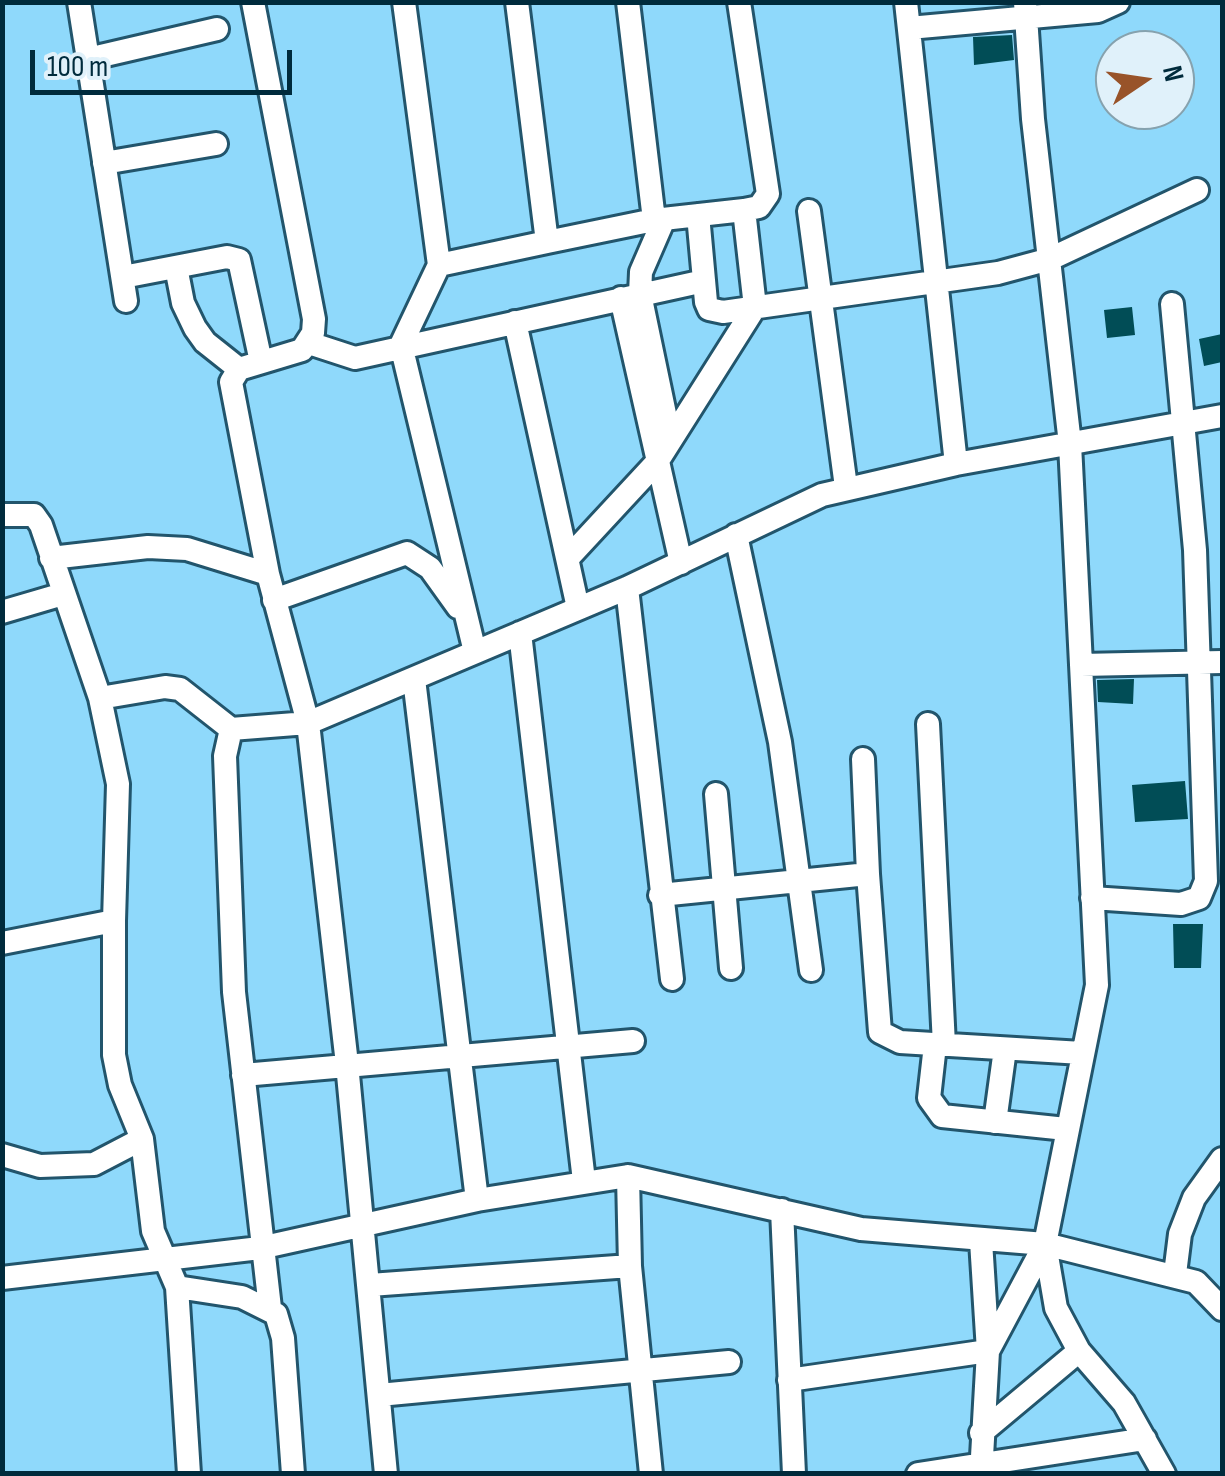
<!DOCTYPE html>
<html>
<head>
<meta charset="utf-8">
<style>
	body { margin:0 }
	#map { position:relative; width:1225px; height:1476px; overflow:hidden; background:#8fd9fb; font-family:"Sofia Sans Condensed",sans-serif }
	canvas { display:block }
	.frame { position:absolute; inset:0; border:5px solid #002b3c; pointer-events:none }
	.north { position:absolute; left:1095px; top:30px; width:100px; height:100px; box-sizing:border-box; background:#e0f1fa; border:2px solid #86a2ae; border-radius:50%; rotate:77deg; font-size:28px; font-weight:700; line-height:40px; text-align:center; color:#002b3c }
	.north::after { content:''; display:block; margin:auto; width:35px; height:45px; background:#985329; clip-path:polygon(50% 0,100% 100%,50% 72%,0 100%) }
	.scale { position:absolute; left:30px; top:50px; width:262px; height:45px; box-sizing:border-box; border:5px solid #002b3c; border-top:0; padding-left:12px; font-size:30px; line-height:35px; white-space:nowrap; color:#002b3c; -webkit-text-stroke:8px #e0f1fa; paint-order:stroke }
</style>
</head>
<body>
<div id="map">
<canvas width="1225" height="1476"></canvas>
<div class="frame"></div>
<div class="north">N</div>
<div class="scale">100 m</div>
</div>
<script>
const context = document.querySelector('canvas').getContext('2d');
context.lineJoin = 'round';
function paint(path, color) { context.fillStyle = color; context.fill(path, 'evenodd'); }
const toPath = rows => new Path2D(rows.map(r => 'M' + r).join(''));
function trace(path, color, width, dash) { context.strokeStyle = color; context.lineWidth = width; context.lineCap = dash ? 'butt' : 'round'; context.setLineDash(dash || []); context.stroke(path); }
paint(toPath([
	[1012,35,1014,60,974,65,973,37],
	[1132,307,1135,335,1107,338,1104,310],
	[1222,334,1222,362,1204,366,1199,339],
	[1134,679,1133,704,1098,702,1097,680],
	[1185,781,1188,819,1135,822,1132,785],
	[1173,924,1203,924,1201,968,1174,968]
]), '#014d56');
const minor = toPath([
	[79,2,126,301],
	[253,2,314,319,313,333,302,350,239,369,231,382,268,574,308,723,231,729,225,756,234,992,270,1308],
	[404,2,439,265,547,242],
	[517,2,547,242,654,220],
	[739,2,768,194,759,207,744,210],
	[906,2,956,464],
	[909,28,1098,11,1118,2],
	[88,59,217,29],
	[104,163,216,144],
	[809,211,846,487],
	[698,215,706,302,709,309,723,312,998,273,1050,259,1197,190],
	[664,219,641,272,640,294,670,438],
	[439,265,401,345,475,652],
	[176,267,183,303,195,328,205,342,239,369],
	[123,277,227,257,239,260,261,362],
	[621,298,681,563],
	[515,322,578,608],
	[309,343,355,358,704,281],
	[2,515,34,515,41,525,100,698,165,687,180,689,231,729],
	[736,535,780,742,811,970],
	[51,558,148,547,187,549,268,574],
	[568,558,657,462,755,307,744,210,654,220,628,2],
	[627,588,672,979],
	[274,600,407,553,430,568,458,607],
	[2,612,63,594],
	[520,633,584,1181],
	[1081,665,1222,662],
	[414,679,477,1200],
	[928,724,944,1045],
	[716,794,731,968],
	[868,874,880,1032,900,1042,1082,1053],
	[660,895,868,874,863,759],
	[1092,898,1181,904,1199,898,1206,881,1195,550,1172,304],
	[114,921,114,1055,120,1085,142,1139],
	[2,943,114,921,118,784,100,698],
	[935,1045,929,1098,942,1116,1066,1129],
	[243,1075,633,1041],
	[995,1122,1005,1049],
	[2,1155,40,1166,94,1164,142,1139,153,1231,177,1287,242,1297,276,1314,283,1338,293,1474],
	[628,1176,630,1266,651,1474],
	[782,1210,794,1474],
	[1045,1244,1056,1308,1079,1351,1124,1403,1164,1474],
	[1175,1274,1180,1234,1194,1198,1222,1159],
	[2,1278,260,1248,477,1200,628,1176,861,1229,1045,1244,1196,1282,1222,1309],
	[370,1285,630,1266],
	[177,1287,189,1474],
	[789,1380,988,1351,981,1241],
	[379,1395,729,1362],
	[981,1433,1079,1351],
	[386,1474,347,1064,308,723,627,588,822,495,956,464,1222,416],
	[918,1474,1145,1439],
	[981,1474,988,1351,1045,1244,1097,985,1070,444,1033,119,1025,2]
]);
trace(minor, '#22556c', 28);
trace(minor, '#fff', 22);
</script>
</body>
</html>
